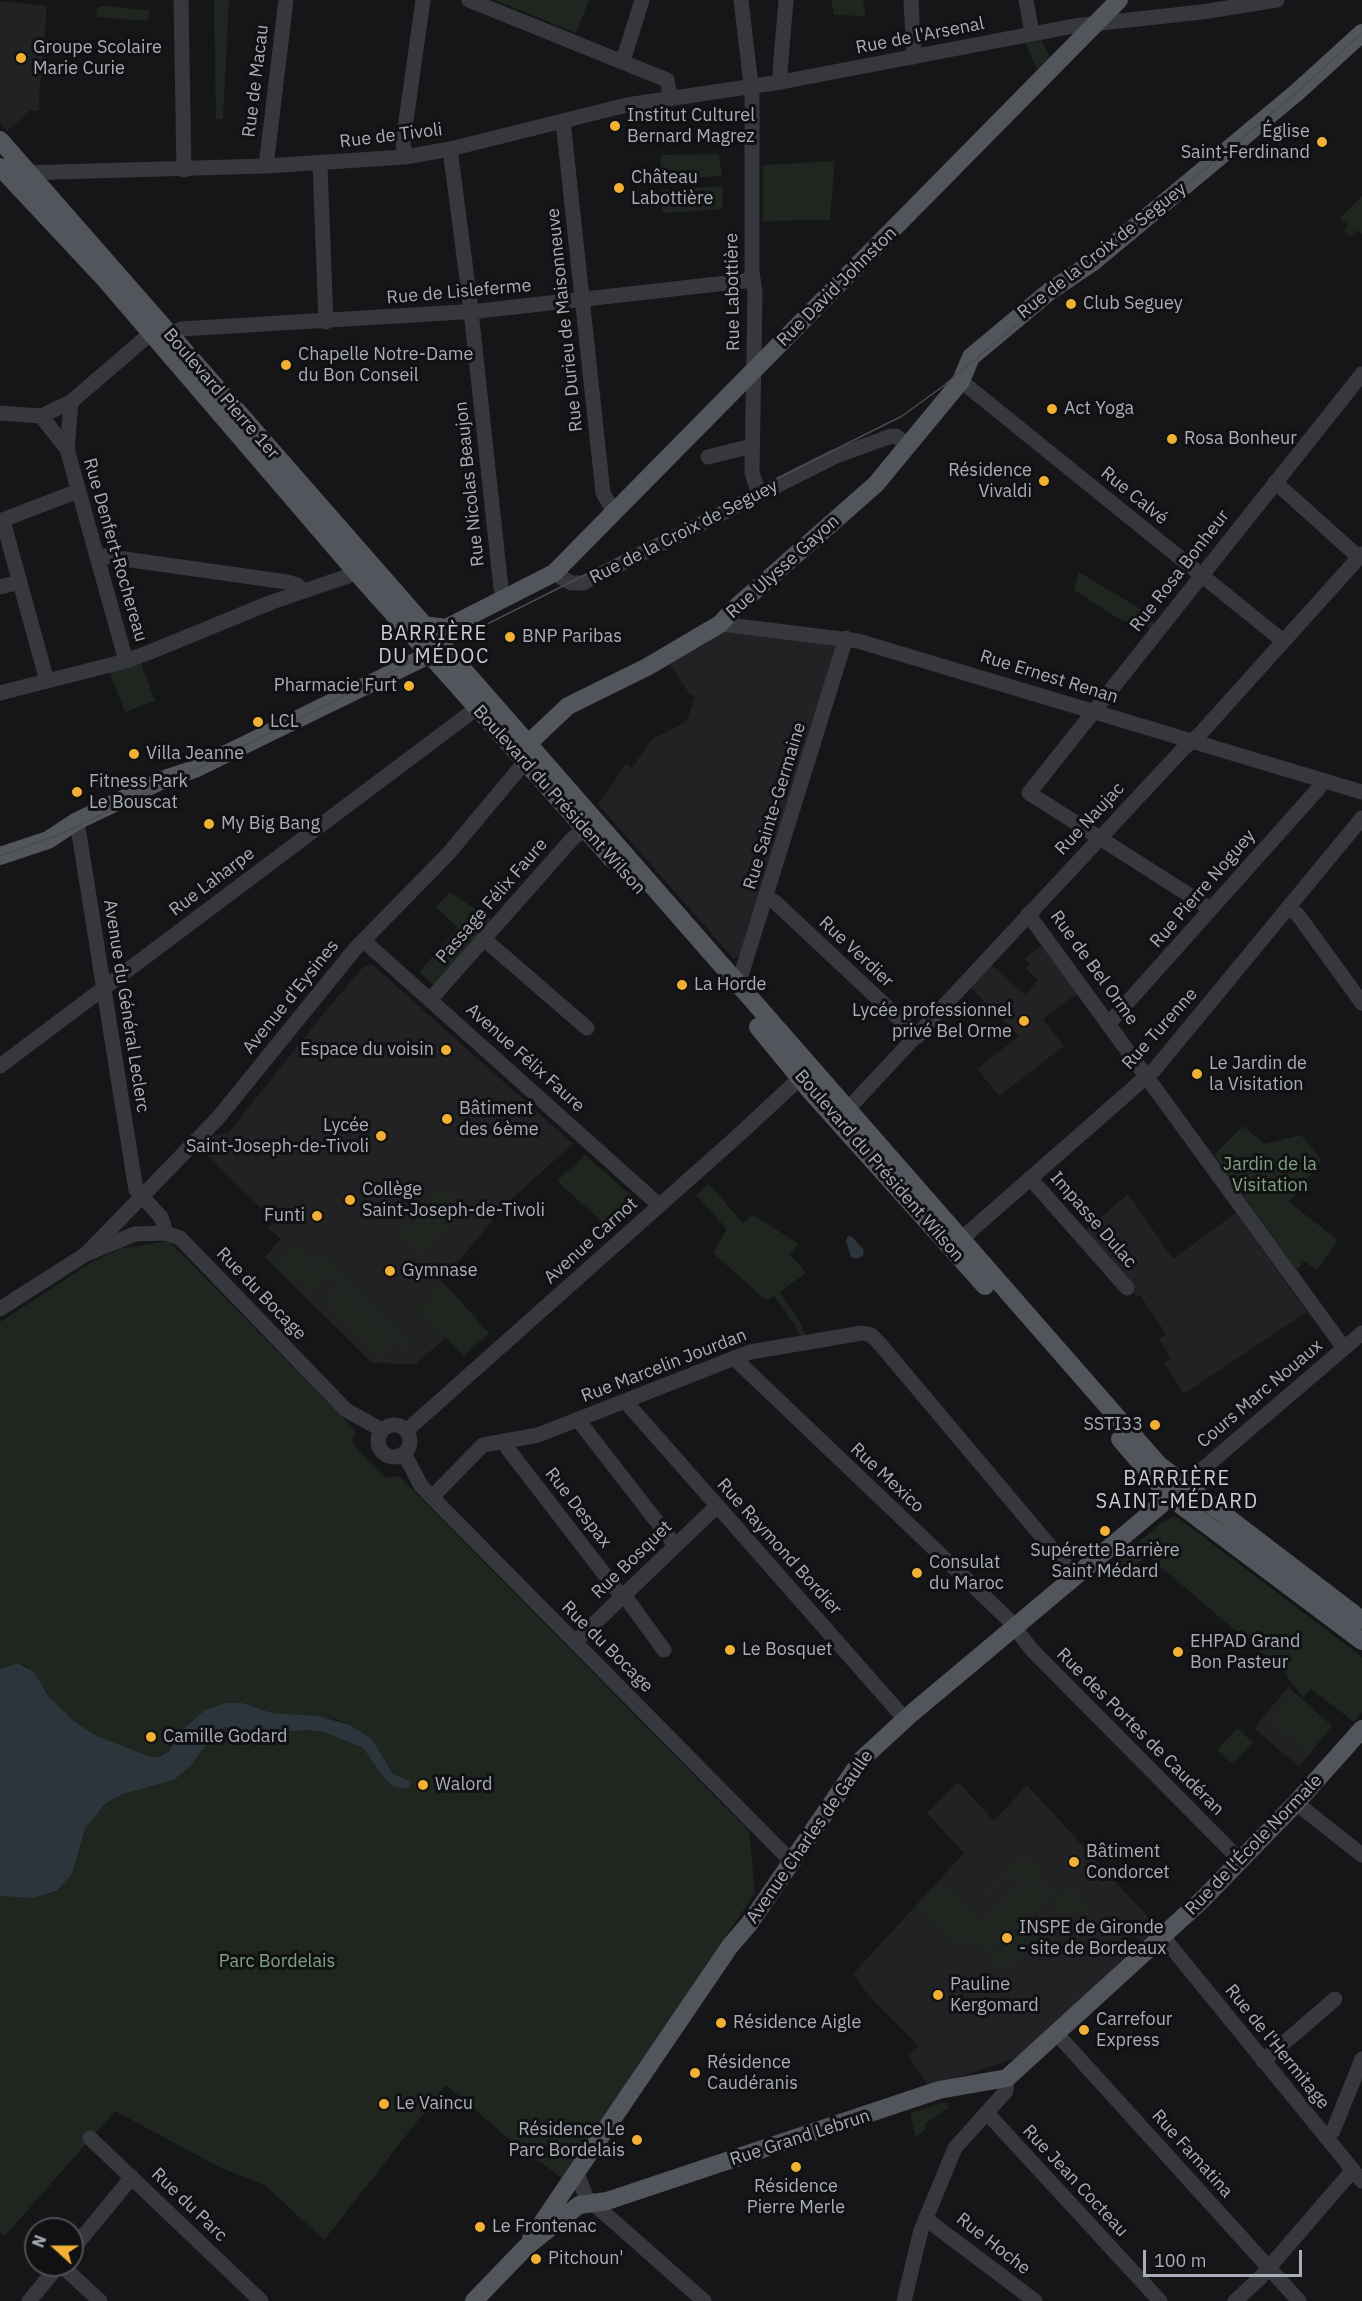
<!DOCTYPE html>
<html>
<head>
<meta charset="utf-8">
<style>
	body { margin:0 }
	#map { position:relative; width:1362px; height:2301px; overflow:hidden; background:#161618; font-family:"IBM Plex Sans",sans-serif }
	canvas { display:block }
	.north { position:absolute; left:24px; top:2217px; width:60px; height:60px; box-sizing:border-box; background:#111113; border:2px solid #4d4f55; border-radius:50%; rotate:291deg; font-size:16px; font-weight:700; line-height:24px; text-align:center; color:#a8adb8 }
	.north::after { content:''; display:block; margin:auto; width:21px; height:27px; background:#f2b134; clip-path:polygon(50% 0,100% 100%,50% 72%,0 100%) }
	.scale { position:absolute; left:1143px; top:2250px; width:159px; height:27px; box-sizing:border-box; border:3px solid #a8adb8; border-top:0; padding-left:8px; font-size:18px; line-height:21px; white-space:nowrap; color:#a8adb8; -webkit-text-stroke:4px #111113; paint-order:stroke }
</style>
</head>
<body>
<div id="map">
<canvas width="1362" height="2301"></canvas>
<div class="north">N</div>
<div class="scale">100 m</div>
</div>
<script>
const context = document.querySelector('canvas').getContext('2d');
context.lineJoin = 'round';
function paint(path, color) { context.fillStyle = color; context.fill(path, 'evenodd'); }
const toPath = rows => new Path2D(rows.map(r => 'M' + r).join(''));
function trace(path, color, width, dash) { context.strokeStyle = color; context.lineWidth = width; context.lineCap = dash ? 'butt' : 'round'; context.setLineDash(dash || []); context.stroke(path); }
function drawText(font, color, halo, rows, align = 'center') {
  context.font = font + ' "IBM Plex Sans",sans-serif'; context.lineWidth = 6; context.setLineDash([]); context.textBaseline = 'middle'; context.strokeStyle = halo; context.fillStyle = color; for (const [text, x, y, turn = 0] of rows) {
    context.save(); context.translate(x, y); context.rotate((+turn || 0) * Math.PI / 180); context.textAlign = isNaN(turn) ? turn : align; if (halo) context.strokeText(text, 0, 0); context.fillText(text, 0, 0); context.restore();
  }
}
paint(toPath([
	[0,1,47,6,38,111,31,110,7,131,0,123],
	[720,632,833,644,837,648,741,953,734,959,598,804,626,764,632,768,652,739,686,722,695,697,689,693,668,662],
	[1042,945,1077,994,1043,1019,1064,1046,999,1096,977,1069,1019,1036,970,987,991,964,1025,995,1038,980,1025,968,1030,964,1025,958],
	[373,965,573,1144,510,1200,417,1310,445,1338,416,1364,372,1363,265,1257,281,1239,268,1228,274,1221,201,1149,213,1136,228,1133,325,1012,364,966],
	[1128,1194,1173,1259,1236,1213,1307,1312,1184,1394,1164,1363,1171,1358,1159,1339,1166,1334,1140,1295,1137,1297,1130,1288,1134,1285,1086,1230],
	[1288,1687,1332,1726,1299,1767,1254,1728],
	[958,1782,994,1821,1027,1785,1157,1927,1143,1942,1131,1935,1124,1941,1130,1952,1021,2056,930,2087,908,2056,919,2046,869,1996,853,1974,964,1853,927,1813]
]), '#222225');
paint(toPath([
	[214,0,229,0,223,119,216,119],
	[495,0,589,0,576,33],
	[831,0,863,0,866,16,834,15],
	[103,6,149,10,148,21,96,17,97,8],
	[1041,40,1050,57,1037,69,1025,43],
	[719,154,722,176,660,180,661,155],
	[835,161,830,220,763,221,763,165],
	[722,186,723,204,721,209,665,213,662,211,661,190],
	[1362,196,1362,234,1357,230,1350,237,1344,231,1349,226,1340,218],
	[1079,572,1149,614,1148,617,1156,624,1152,629,1121,620,1074,590],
	[141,663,155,701,125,712,109,671],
	[450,892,496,923,437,988,419,972,458,928,436,907],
	[1243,1126,1265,1144,1301,1135,1322,1160,1289,1202,1338,1240,1317,1270,1304,1261,1297,1270,1214,1155],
	[585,1155,633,1197,633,1204,608,1227,557,1181],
	[709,1184,743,1223,753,1215,799,1244,790,1254,806,1273,780,1292,801,1324,807,1338,801,1339,795,1325,774,1296,766,1300,713,1253,727,1229,696,1195],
	[441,1186,464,1207,422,1254,399,1234],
	[169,1241,356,1431,352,1439,354,1446,370,1463,385,1478,399,1476,749,1831,755,1893,562,2178,509,2139,446,2085,324,2240,266,2186,221,2168,115,2111,4,2237,0,2233,0,1896,51,1894,57,1891,72,1874,85,1829,105,1804,123,1794,142,1788,196,1757,215,1732,224,1727,267,1734,305,1730,324,1732,363,1748,384,1778,411,1782,393,1774,372,1739,350,1725,334,1719,272,1713,242,1703,225,1703,190,1722,169,1751,159,1757,151,1757,97,1736,74,1721,58,1707,27,1666,18,1663,0,1669,0,1322,92,1262,120,1249],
	[293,1243,303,1253,285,1272,274,1263],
	[305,1254,315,1263,297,1283,286,1273],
	[321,1254,412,1344,406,1350,315,1260],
	[317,1265,328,1274,309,1294,299,1285],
	[442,1281,489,1333,464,1356,417,1310],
	[337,1287,394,1344,380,1358,323,1301,330,1294,362,1326,330,1294],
	[1173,1517,1177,1517,1362,1657,1362,1712,1354,1722,1311,1689,1303,1698,1284,1672,1148,1556,1121,1575,1110,1566,1161,1523],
	[1295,1693,1332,1726,1310,1753,1271,1721],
	[1237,1728,1253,1743,1233,1764,1217,1750],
	[1024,1854,1043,1873,972,1942,968,1938,958,1948,918,1907,944,1881,983,1921,1020,1884,1010,1873,981,1902,978,1899],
	[1041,1879,1054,1893,988,1955,975,1941],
	[1072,1884,1080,1894,1084,1907,1091,1908,1094,1918,1072,1910,1063,1918,1049,1905],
	[1043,1910,1057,1925,1031,1952,1016,1936],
	[1009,1942,1022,1955,1004,1972,992,1959],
	[946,2102,949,2107,925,2124,926,2129,916,2137,910,2113]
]), '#1e261f');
paint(toPath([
	[848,1236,852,1237,864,1250,863,1256,856,1259,851,1257,846,1241],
	[18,1663,34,1672,49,1697,74,1721,97,1736,151,1757,159,1757,169,1751,185,1727,205,1710,225,1703,242,1703,272,1713,318,1716,350,1725,372,1739,393,1774,412,1782,407,1789,393,1786,384,1778,363,1748,324,1732,305,1730,267,1734,224,1727,215,1732,191,1765,174,1780,123,1794,105,1804,85,1829,72,1874,57,1891,33,1898,0,1896,0,1669]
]), '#2c353c');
trace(toPath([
	[181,0,184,170],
	[469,0,667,80,671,99],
	[741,0,752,94,752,272,755,292,752,472,759,495],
	[911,0,914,57],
	[1026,0,1032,33],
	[623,61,642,0],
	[781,82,780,72,786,0],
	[563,121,603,493,614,512],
	[450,149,470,302,501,588,505,599],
	[405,157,403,142,423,0],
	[320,164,326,322],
	[266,166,286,0],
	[21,173,266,166,405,157,450,149,627,105,781,82,1074,26,1202,12,1277,0],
	[169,335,181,329,479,311,753,280],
	[961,381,1283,641],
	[71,402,67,449,41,416,71,402,151,333],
	[0,413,41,416],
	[67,449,126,661],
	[708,457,752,446],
	[1275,482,1354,553,1362,556],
	[0,521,78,491],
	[3,521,47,681],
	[96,555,287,582,297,585,304,591],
	[554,573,571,583,583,583,834,457,891,436,896,436,908,446],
	[0,587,19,582],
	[720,624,858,641,1362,792],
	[0,693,126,661,150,652,272,602,348,576,355,571,358,561],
	[77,821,136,1190,161,1217,166,1233],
	[767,898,775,902,918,1036],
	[1289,908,1298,915,1362,1003],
	[1211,909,1029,793,1362,374],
	[1028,914,1344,1348],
	[485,940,587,1028],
	[364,941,659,1205],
	[738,985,846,638],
	[430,1000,573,838,585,829],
	[1110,1022,1319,788,1323,780],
	[0,1066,477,708],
	[847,1110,1184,748,1200,734,1362,554],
	[1030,1178,1127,1288],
	[951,1235,960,1240,1155,1069,1362,818],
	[86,1254,218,1118,355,949,448,854,524,763,536,768],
	[0,1309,86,1254,135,1234,166,1233,180,1238,346,1410,382,1430],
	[734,1358,1008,1619,1032,1650,1241,1861],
	[625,1401,905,1719],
	[578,1420,675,1545],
	'378 1441a16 16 0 1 1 32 0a16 16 0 1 1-32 0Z',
	[406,1431,741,1133,800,1078,803,1067],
	[505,1441,508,1449,622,1597],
	[404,1453,421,1486,791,1861],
	[432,1497,483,1445,538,1435,750,1352,862,1333,871,1335,880,1344,1075,1576],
	[1182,1501,1170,1497,1362,1333],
	[624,1595,664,1650],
	[575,1642,717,1506],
	[1296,1803,1362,1855],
	[1163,1937,1362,2181],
	[1057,2034,1299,2301],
	[1263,2061,1335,1999],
	[987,2113,1160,2301],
	[1326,2137,1333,2131,1362,2059],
	[90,2138,261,2301],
	[577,2173,586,2197,704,2301],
	[926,2219,1035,2301],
	[72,2250,132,2177],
	[61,2265,100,2301],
	[29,2301,59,2265],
	[904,2301,921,2230,955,2148,1006,2091,1007,2078],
	[1235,2301,1259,2279,1353,2170]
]), '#37383d', 15);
trace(toPath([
	[0,140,1159,1465,1362,1620],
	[0,167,102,276,355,571,612,859],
	[423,625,446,628,554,573,1119,0],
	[526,756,534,738,568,706,647,667,720,624,733,610,876,484,961,381,971,357,1050,291,1093,262,1296,93,1362,33],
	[0,856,48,840,77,821,167,778,195,769,429,655],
	[758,1027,812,1093,985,1286],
	[1120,1439,1170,1497,1362,1641],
	[531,2239,730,1946,749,1924,862,1759,912,1713,1170,1497],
	[474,2301,526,2247,579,2205,607,2201,939,2090,1007,2078,1203,1899,1296,1803,1362,1729]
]), '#53555c', 18);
trace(toPath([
	[0,856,63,833,266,735,902,416,942,387,1053,295,1296,93,1362,33]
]), '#4a4c52', 1.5);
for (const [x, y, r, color] of [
	[21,58,6,"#f2b134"],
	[615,126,6,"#f2b134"],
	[1322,142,6,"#f2b134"],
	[619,188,6,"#f2b134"],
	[1071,304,6,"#f2b134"],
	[286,365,6,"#f2b134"],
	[1052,409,6,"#f2b134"],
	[1172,439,6,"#f2b134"],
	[1044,481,6,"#f2b134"],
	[510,637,6,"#f2b134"],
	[409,686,6,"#f2b134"],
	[258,722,6,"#f2b134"],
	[134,754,6,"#f2b134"],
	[77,792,6,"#f2b134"],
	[209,824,6,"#f2b134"],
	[682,985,6,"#f2b134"],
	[1024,1021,6,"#f2b134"],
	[446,1050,6,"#f2b134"],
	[1197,1074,6,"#f2b134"],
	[447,1119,6,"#f2b134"],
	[381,1136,6,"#f2b134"],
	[350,1200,6,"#f2b134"],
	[317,1216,6,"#f2b134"],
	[390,1271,6,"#f2b134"],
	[1155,1425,6,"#f2b134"],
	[1105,1531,6,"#f2b134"],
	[917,1573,6,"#f2b134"],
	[730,1650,6,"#f2b134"],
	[1178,1652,6,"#f2b134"],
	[151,1737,6,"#f2b134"],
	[423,1785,6,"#f2b134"],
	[1074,1862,6,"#f2b134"],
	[1007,1938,6,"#f2b134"],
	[938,1995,6,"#f2b134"],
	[721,2023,6,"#f2b134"],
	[1084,2030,6,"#f2b134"],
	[695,2073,6,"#f2b134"],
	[384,2104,6,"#f2b134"],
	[637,2140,6,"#f2b134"],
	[796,2167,6,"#f2b134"],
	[480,2227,6,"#f2b134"],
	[536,2259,6,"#f2b134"]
]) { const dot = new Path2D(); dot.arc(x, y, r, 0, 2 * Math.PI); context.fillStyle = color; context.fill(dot); trace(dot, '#111113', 2); }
drawText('18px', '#a8adb8', '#111113', [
	["Rue de l'Arsenal",920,36,-11],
	["Rue de Macau",256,81,-83],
	["Rue de Tivoli",391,136,-7],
	["Rue de la Croix de Seguey",1102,251,-38],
	["Rue David Johnston",837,287,-45],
	["Rue de Lisleferme",459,292,-5],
	["Rue Labottière",733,292,-91],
	["Rue Durieu de Maisonneuve",565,320,-96],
	["Boulevard Pierre 1er",221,394,49],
	["Rue Nicolas Beaujon",470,484,-96],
	["Rue Calvé",1134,496,39],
	["Rue de la Croix de Seguey",684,532,-27],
	["Rue Denfert-Rochereau",115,550,74],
	["Rue Ulysse Gayon",783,567,-42],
	["Rue Rosa Bonheur",1180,571,-52],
	["Rue Ernest Renan",1049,677,17],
	["Boulevard du Président Wilson",559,800,48],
	["Rue Sainte-Germaine",775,806,-73],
	["Rue Naujac",1090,819,-47],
	["Rue Laharpe",212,882,-37],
	["Rue Pierre Noguey",1203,889,-49],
	["Passage Félix Faure",492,901,-49],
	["Rue Verdier",856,952,43],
	["Rue de Bel Orme",1094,968,54],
	["Avenue d'Eysines",291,997,-51],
	["Avenue du Général Leclerc",126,1006,81],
	["Rue Turenne",1160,1029,-48],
	["Avenue Félix Faure",525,1058,42],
	["Boulevard du Président Wilson",879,1166,49],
	["Impasse Dulac",1093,1220,49],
	["Avenue Carnot",591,1241,-42],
	["Rue du Bocage",261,1294,46],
	["Rue Marcelin Jourdan",664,1366,-21],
	["Cours Marc Nouaux",1260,1394,-40],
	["Rue Mexico",887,1478,43],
	["Rue Despax",578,1508,52],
	["Rue Raymond Bordier",779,1547,48],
	["Rue Bosquet",632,1560,-44],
	["Rue du Bocage",607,1647,45],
	["Rue des Portes de Caudéran",1140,1732,45],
	["Avenue Charles de Gaulle",810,1837,-55],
	["Rue de l'École Normale",1254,1845,-46],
	["Rue de l'Hermitage",1277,2047,51],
	["Rue Grand Lebrun",800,2138,-18],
	["Rue Famatina",1192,2154,48],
	["Rue Jean Cocteau",1075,2181,47],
	["Rue du Parc",189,2205,44],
	["Rue Hoche",993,2244,38]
]);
drawText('18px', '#a8adb8', '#111113', [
	["Groupe Scolaire",33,48],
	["Marie Curie",33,69],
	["Institut Culturel",627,116],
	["Bernard Magrez",627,137],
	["Église",1310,132,"right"],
	["Saint-Ferdinand",1310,153,"right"],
	["Château",631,178],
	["Labottière",631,199],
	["Club Seguey",1083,304],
	["Chapelle Notre-Dame",298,355],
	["du Bon Conseil",298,376],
	["Act Yoga",1064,409],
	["Rosa Bonheur",1184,439],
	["Résidence",1032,471,"right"],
	["Vivaldi",1032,492,"right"],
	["BNP Paribas",522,637],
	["Pharmacie Furt",397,686,"right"],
	["LCL",270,722],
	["Villa Jeanne",146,754],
	["Fitness Park",89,782],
	["Le Bouscat",89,803],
	["My Big Bang",221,824],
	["La Horde",694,985],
	["Lycée professionnel",1012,1011,"right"],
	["privé Bel Orme",1012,1032,"right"],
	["Espace du voisin",434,1050,"right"],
	["Le Jardin de",1209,1064],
	["la Visitation",1209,1085],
	["Bâtiment",459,1109],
	["des 6ème",459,1130],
	["Lycée",369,1126,"right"],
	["Saint-Joseph-de-Tivoli",369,1147,"right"],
	["Collège",362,1190],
	["Saint-Joseph-de-Tivoli",362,1211],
	["Funti",305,1216,"right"],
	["Gymnase",402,1271],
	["SSTI33",1143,1425,"right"],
	["Supérette Barrière",1105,1551,"center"],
	["Saint Médard",1105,1572,"center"],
	["Consulat",929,1563],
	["du Maroc",929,1584],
	["EHPAD Grand",1190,1642],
	["Bon Pasteur",1190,1663],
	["Le Bosquet",742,1650],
	["Camille Godard",163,1737],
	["Walord",435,1785],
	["Bâtiment",1086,1852],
	["Condorcet",1086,1873],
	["INSPE de Gironde",1019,1928],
	["- site de Bordeaux",1019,1949],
	["Pauline",950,1985],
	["Kergomard",950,2006],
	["Carrefour",1096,2020],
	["Express",1096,2041],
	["Résidence Aigle",733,2023],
	["Résidence",707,2063],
	["Caudéranis",707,2084],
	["Le Vaincu",396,2104],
	["Résidence Le",625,2130,"right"],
	["Parc Bordelais",625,2151,"right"],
	["Résidence",796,2187,"center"],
	["Pierre Merle",796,2208,"center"],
	["Le Frontenac",492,2227],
	["Pitchoun'",548,2259]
], 'left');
drawText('18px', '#7fa381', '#111113', [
	["Jardin de la",1270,1165],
	["Visitation",1270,1186],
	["Parc Bordelais",277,1962]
]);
context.letterSpacing = '1.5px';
drawText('20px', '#c9ccd4', '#111113', [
	["BARRIÈRE",434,634],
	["DU MÉDOC",434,657],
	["BARRIÈRE",1177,1479],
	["SAINT-MÉDARD",1177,1502]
]);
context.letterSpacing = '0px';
</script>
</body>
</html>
